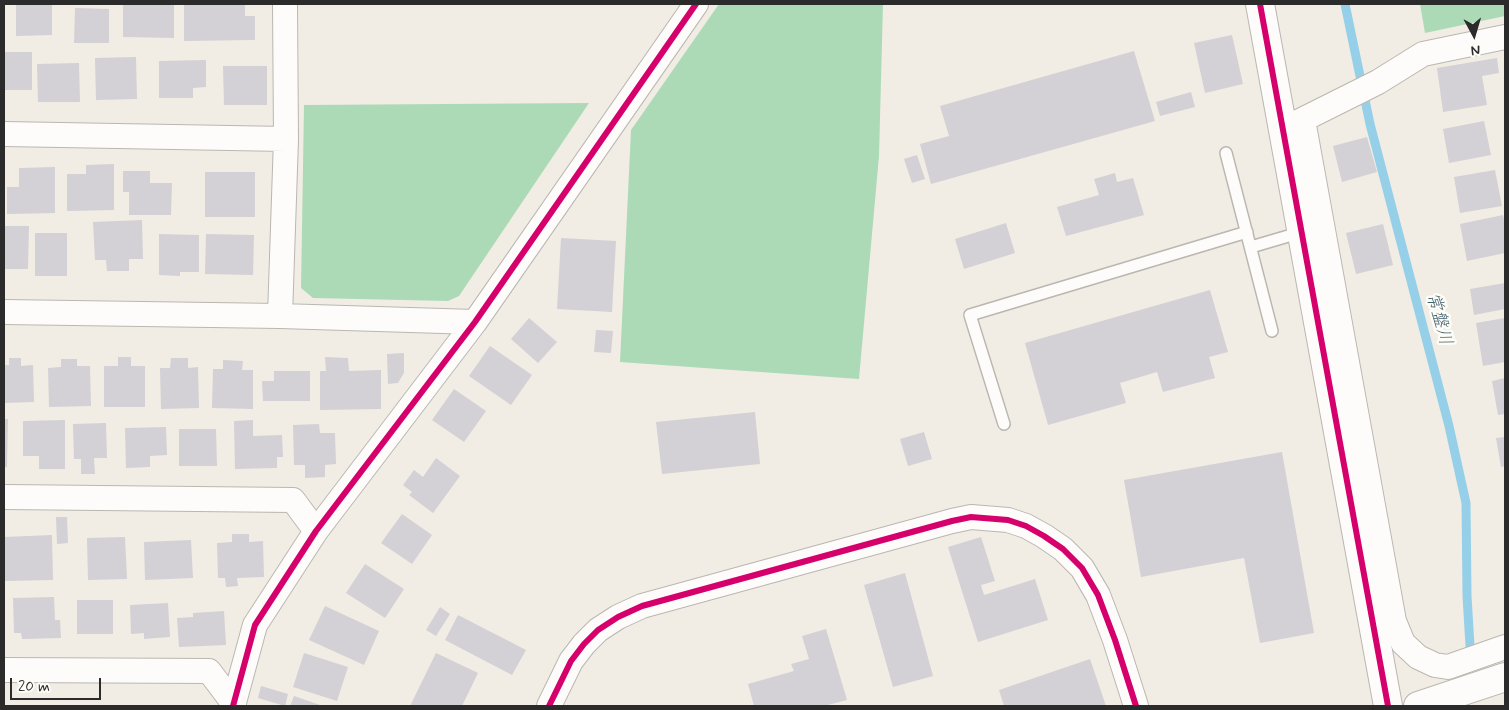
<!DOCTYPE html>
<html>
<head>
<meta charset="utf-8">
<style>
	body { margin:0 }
	#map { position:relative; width:1509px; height:710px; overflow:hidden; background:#f1ede4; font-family:Mynerve,sans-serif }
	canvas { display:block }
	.frame { position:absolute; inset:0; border:5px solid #2b2b2b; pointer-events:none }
	.north { position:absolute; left:1449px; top:10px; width:50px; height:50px; -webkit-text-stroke:4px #fdfcf7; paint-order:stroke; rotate:174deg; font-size:14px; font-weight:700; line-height:20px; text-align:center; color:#2b2b2b }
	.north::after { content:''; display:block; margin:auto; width:18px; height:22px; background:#2b2b2b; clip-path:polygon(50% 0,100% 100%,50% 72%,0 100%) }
	.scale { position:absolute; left:10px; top:678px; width:91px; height:22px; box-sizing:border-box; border:2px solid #2b2b2b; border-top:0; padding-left:6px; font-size:15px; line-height:18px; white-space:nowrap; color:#2b2b2b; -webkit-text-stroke:4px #fdfcf7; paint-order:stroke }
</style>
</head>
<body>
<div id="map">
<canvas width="1509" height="710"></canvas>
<div class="frame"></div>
<div class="north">N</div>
<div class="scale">20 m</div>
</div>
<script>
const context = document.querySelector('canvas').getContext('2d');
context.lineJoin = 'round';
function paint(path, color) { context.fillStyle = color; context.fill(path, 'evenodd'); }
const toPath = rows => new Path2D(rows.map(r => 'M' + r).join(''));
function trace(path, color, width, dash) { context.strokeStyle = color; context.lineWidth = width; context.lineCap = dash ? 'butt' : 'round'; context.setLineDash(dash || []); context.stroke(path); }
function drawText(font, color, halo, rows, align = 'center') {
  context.font = font + ' Mynerve,"Klee One",sans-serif'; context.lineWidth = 5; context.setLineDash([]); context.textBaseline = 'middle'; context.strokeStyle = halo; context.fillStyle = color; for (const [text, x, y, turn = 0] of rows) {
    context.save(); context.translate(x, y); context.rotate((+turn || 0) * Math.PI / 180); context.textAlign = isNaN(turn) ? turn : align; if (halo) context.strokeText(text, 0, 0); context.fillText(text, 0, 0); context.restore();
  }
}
paint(toPath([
	[719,4,883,4,879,156,859,379,620,362,631,130],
	[1420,4,1505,4,1505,16,1425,33],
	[589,103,459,296,448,301,313,298,301,288,304,105]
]), '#acdab6');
trace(toPath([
	[1345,4,1370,124,1449,426,1466,503,1467,596,1470,646]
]), '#95d0e8', 9);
paint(toPath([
	[16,4,52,4,52,35,16,36],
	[123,4,174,4,174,38,123,37],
	[245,4,245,16,255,16,255,40,184,41,184,5],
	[75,8,109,9,109,43,74,43],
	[1232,35,1243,84,1205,93,1194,43],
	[1134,51,1155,121,931,184,920,144,949,136,940,106],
	[4,52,32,52,32,90,4,90],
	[136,57,137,99,96,100,95,58],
	[1497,58,1499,73,1482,76,1487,105,1443,112,1437,68],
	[206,60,206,87,193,88,193,98,159,98,159,61],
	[79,63,80,102,38,102,37,64],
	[223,66,267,66,267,105,224,105],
	[1191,92,1195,107,1160,116,1156,102],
	[1484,121,1491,155,1449,163,1443,129],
	[1367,137,1377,172,1342,182,1333,146],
	[917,155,925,179,912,183,904,159],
	[114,164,114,210,67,211,67,174,86,174,86,165],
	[55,167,55,213,7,214,7,187,19,187,19,168],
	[1495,170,1502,206,1460,213,1454,177],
	[123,171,150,171,150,183,172,183,171,215,129,215,129,192,123,192],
	[205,172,255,172,255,217,205,217],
	[1115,173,1117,182,1133,178,1144,215,1066,236,1057,207,1099,195,1094,179],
	[1503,215,1505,224,1505,253,1467,261,1460,224],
	[142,220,143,259,129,259,129,271,107,271,106,260,95,260,93,222],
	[1006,223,1015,253,964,269,955,239],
	[1383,224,1393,265,1356,274,1346,233],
	[4,226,29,226,28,269,4,269],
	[35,233,67,233,67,276,35,276],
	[159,234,199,235,199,272,180,272,180,276,159,275],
	[206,234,254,235,253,275,205,274],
	[561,238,616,241,612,312,557,309],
	[1505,283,1505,309,1474,315,1470,289],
	[1210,290,1228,352,1209,357,1215,378,1163,392,1157,372,1120,383,1126,403,1048,425,1025,343],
	[529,318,557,342,538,363,511,339],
	[1505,318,1505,362,1483,366,1476,323],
	[596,330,613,331,611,353,594,352],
	[490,346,532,375,511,405,469,376],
	[404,353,404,373,398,383,388,384,387,354],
	[118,357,131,357,131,366,145,366,145,407,104,407,104,366,118,366],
	[325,357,348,358,349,371,381,370,381,409,320,410,320,371,326,371],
	[9,358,21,358,21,366,33,365,34,402,4,403,4,365,9,365],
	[171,358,188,358,188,368,198,367,199,408,161,409,160,368,170,368],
	[61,359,77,359,77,366,90,366,91,406,49,407,48,368,61,367],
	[223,360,243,361,242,370,253,370,253,409,212,408,213,369,223,369],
	[274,371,310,371,310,401,263,401,262,381,274,381],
	[1505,378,1505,414,1498,415,1492,381],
	[454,389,486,411,464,442,432,420],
	[755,412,760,464,662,474,656,422],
	[4,419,8,419,7,467,4,467],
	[65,420,65,469,39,469,39,456,23,456,23,421],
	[253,420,253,436,282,435,283,457,277,457,277,468,235,469,234,421],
	[106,423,107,458,94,458,95,474,81,474,81,459,74,459,73,424],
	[319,424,320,433,335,433,336,464,325,465,325,477,305,478,305,465,294,465,293,425],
	[166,427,167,455,150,456,150,467,126,468,125,428],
	[179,429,216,429,217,466,179,466],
	[924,432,932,459,908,466,900,439],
	[1505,437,1505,466,1501,467,1496,438],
	[1282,452,1314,633,1260,643,1244,558,1141,577,1124,480],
	[436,458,460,476,433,513,409,495,412,492,403,485,414,470,423,477],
	[402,514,432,535,412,564,381,543],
	[56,517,67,517,68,543,57,544],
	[232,534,249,534,249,542,263,541,264,577,237,578,238,586,226,587,225,578,218,578,217,543,232,542],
	[52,535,53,580,4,581,4,537],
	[125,537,127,579,88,580,87,538],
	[981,537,995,581,981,585,984,595,1035,579,1048,620,978,642,948,547],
	[191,540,193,578,145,580,144,542],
	[365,564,404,589,385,618,346,593],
	[905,573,933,676,893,687,864,585],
	[54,597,55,620,60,620,61,638,22,639,21,633,14,633,13,598],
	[77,600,113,600,113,634,77,634],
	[168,603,170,637,144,639,144,633,131,634,130,605],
	[325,606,379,631,364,665,309,640],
	[440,607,450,614,436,636,426,630],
	[224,611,226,645,179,647,177,618,193,617,193,613],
	[458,615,526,650,512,675,445,640],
	[826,629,847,700,824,706,754,706,748,684,794,671,791,664,809,659,802,636],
	[304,653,348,667,337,701,293,687],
	[436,653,478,673,462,706,410,706],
	[1090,659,1106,706,1004,706,999,690],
	[261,686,288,694,285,706,258,698],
	[294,696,323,706,290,706]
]), '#d3d0d6');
const lane = toPath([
	[1226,153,1272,331],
	[1251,247,1302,232],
	[1004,424,970,315,1247,232]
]);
const street = toPath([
	[1303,120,1394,621,1403,643,1418,657,1435,665,1448,667,1505,647],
	[1290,126,1378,82,1423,54,1505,37],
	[4,134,286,139],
	[4,312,280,316,475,322],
	[280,316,286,139,285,4],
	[4,497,293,500,316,531],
	[4,670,209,671,234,704],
	[233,706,255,625,316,531,475,322,696,4],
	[549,706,571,661,584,644,598,630,618,617,642,606,952,521,971,517,1008,520,1026,526,1044,536,1063,549,1082,568,1098,595,1115,640,1136,706]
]);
const secondary = toPath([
	[1260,4,1388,706],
	[1418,706,1505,677]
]);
trace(lane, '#bab7b1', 14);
trace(street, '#bab7b1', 26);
trace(secondary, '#bab7b1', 30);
trace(lane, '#fdfcfb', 11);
trace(street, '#fdfcfb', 24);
trace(secondary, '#fdfcfb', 28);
trace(toPath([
	[1260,4,1388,706],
	[233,706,255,625,316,531,475,322,696,4],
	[549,706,571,661,584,644,598,630,618,617,642,606,952,521,971,517,1008,520,1026,526,1044,536,1063,549,1082,568,1098,595,1115,640,1136,706]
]), '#d6006c', 6);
drawText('italic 18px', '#42606e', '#fdfcf7', [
	["常盤川",1438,319,75]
]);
</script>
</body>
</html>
